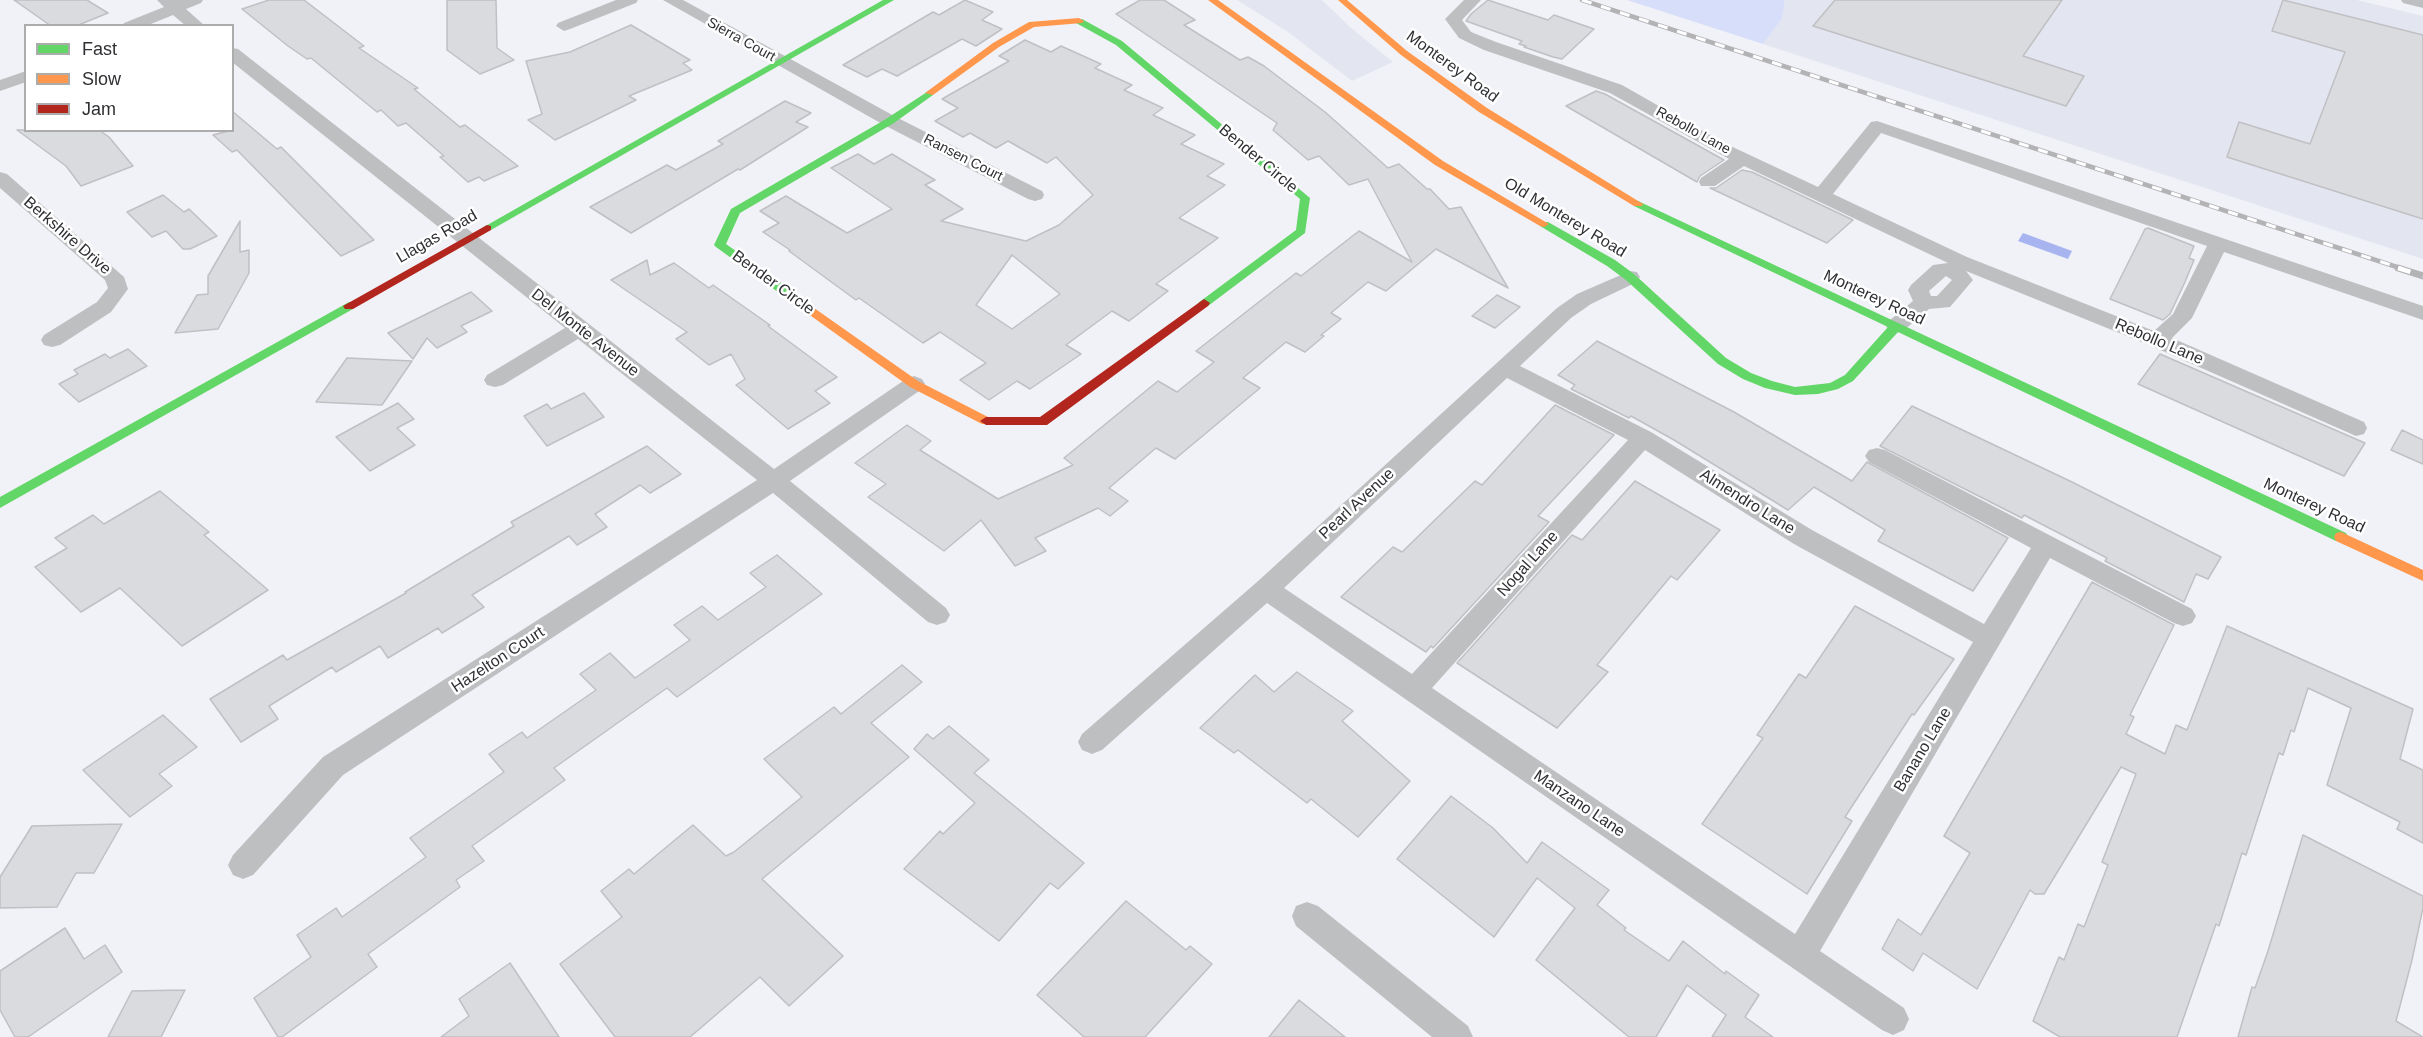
<!DOCTYPE html>
<html>
<head>
<meta charset="utf-8">
<style>
	body { margin:0 }
	#map { position:relative; width:2423px; height:1037px; overflow:hidden; background:#f1f2f7; font-family:Arial,sans-serif }
	canvas { display:block }
	.legend { position:absolute; left:24px; top:24px; width:210px; height:108px; box-sizing:border-box; background:#fff; border:2px solid #acacad; margin:0; padding:8px 10px; list-style:none; font-size:18px; color:#2f3033 }
	.legend li { display:flex; align-items:center; gap:12px; height:30px }
	.legend b { width:30px; border:2px solid #acacad }
</style>
</head>
<body>
<div id="map">
<canvas width="2423" height="1037"></canvas>
<ul class="legend">
<li><b style="height:8px;background:#63d668"></b>Fast</li>
<li><b style="height:8px;background:#ff974d"></b>Slow</li>
<li><b style="height:8px;background:#b3261e"></b>Jam</li>
</ul>
</div>
<script>
const context = document.querySelector('canvas').getContext('2d');
context.lineJoin = 'round';
function paint(path, color) { context.fillStyle = color; context.fill(path, 'evenodd'); }
const toPath = rows => new Path2D(rows.map(r => 'M' + r).join(''));
function trace(path, color, width, dash) { context.strokeStyle = color; context.lineWidth = width; context.lineCap = dash ? 'butt' : 'round'; context.setLineDash(dash || []); context.stroke(path); }
function drawText(font, color, halo, rows, align = 'center') {
  context.font = font + ' Arial,sans-serif'; context.lineWidth = 5; context.setLineDash([]); context.textBaseline = 'middle'; context.strokeStyle = halo; context.fillStyle = color; for (const [text, x, y, turn = 0] of rows) {
    context.save(); context.translate(x, y); context.rotate((+turn || 0) * Math.PI / 180); context.textAlign = isNaN(turn) ? turn : align; if (halo) context.strokeText(text, 0, 0); context.fillText(text, 0, 0); context.restore();
  }
}
paint(toPath([
	[1237,0,1322,0,1350,27,1393,62,1352,81,1288,32],
	[1785,0,2357,0,2423,16,2423,259,1763,44,1782,19]
]), '#e3e6f0');
paint(toPath([
	[1627,0,1785,0,1782,19,1763,44]
]), '#d7def9');
paint(toPath([
	[2023,233,2072,251,2068,259,2018,241]
]), '#a8b4f0');
const building = toPath([
	[14,0,87,0,108,13,76,26,51,26,14,0],
	[269,0,304,0,364,46,359,48,418,88,414,89,460,127,465,125,518,166,484,181,479,177,468,182,440,157,444,156,406,123,398,126,381,110,377,112,311,58,307,59,288,46,242,9,269,0],
	[447,0,496,0,497,48,514,60,480,74,447,50,447,0],
	[965,0,993,12,982,20,1002,29,976,46,962,39,897,76,882,69,867,77,843,65,933,12,939,15,965,0],
	[1140,0,1164,0,1195,20,1184,25,1240,60,1248,57,1264,66,1325,112,1388,168,1399,164,1427,189,1430,189,1449,209,1461,207,1508,288,1436,249,1386,291,1368,282,1331,313,1341,319,1321,335,1324,336,1305,352,1286,342,1243,378,1260,388,1175,459,1156,448,1109,488,1128,501,1110,516,1098,508,1035,538,1046,551,1015,566,981,520,944,551,868,497,886,484,855,463,907,425,931,441,920,450,998,499,1073,465,1064,458,1158,381,1177,392,1214,362,1196,351,1296,273,1301,276,1359,231,1412,262,1368,179,1349,185,1319,156,1308,160,1273,130,1277,123,1116,14,1140,0],
	[1488,0,1548,20,1554,15,1594,29,1562,59,1553,57,1524,47,1526,46,1519,44,1522,41,1466,21,1471,14,1488,0],
	[1835,0,2062,0,2023,56,2084,76,2066,106,1813,26,1835,0],
	[2283,0,2423,35,2423,219,2227,157,2239,122,2310,144,2345,52,2272,31,2283,0],
	[631,25,690,60,683,63,692,70,629,96,636,100,555,140,528,120,542,114,526,61,570,52,631,25],
	[1025,40,1051,52,1061,46,1101,64,1095,68,1132,85,1124,90,1163,108,1153,115,1195,135,1181,144,1224,164,1207,176,1225,185,1179,218,1218,238,1156,284,1168,291,1129,321,1112,311,1066,345,1081,354,1030,389,1017,381,989,400,960,380,986,363,940,332,923,343,859,298,856,300,789,251,790,250,763,232,779,223,760,211,786,196,847,233,892,209,831,168,858,154,874,164,892,154,935,180,925,185,963,209,941,221,1026,241,1059,225,1093,195,1056,157,1047,163,1008,141,996,148,970,133,963,137,935,121,958,108,942,99,1009,61,999,56,1025,40],
	[1012,255,1060,294,1012,329,976,305,1012,255],
	[1596,91,1605,94,1724,160,1700,176,1697,182,1566,106,1596,91],
	[785,101,811,113,796,122,808,127,740,170,738,169,631,233,590,207,667,165,676,170,723,144,718,141,785,101],
	[232,111,277,149,281,147,374,240,341,256,237,150,232,152,213,135,232,130,232,111],
	[17,130,99,130,109,137,133,166,81,186,66,166,17,130],
	[1742,170,1752,172,1853,220,1827,243,1710,188,1716,188,1742,170],
	[163,195,184,212,189,209,217,236,190,249,183,249,166,231,152,237,127,212,163,195],
	[240,221,240,252,249,250,249,273,218,329,175,333,197,295,208,294,208,276,240,221],
	[2148,228,2194,246,2189,258,2194,260,2185,282,2170,314,2163,320,2110,299,2145,229,2148,228],
	[647,260,650,275,674,263,709,288,713,285,770,325,768,326,837,377,815,391,830,403,788,429,736,385,745,379,731,354,709,365,676,339,687,332,611,280,647,260],
	[471,292,492,311,461,326,467,332,437,348,427,338,413,359,388,333,471,292],
	[1497,295,1520,307,1495,328,1472,316,1497,295],
	[1597,341,1734,412,1852,481,1867,462,2008,538,1973,591,1878,541,1885,530,1814,487,1788,510,1674,440,1631,416,1629,418,1571,389,1575,385,1558,375,1597,341],
	[128,349,147,366,79,402,59,384,78,374,74,370,105,354,110,358,128,349],
	[2160,354,2365,443,2344,476,2138,384,2160,354],
	[347,358,412,361,382,405,316,402,347,358],
	[584,393,604,417,547,446,524,416,547,404,551,409,584,393],
	[398,403,414,419,397,428,415,445,370,471,336,437,398,403],
	[1555,405,1614,435,1538,516,1549,522,1433,648,1431,646,1426,652,1341,597,1393,547,1402,552,1475,481,1482,485,1555,405],
	[1912,406,2072,482,2221,557,2208,579,2196,574,2184,602,2105,561,2107,558,2024,515,2022,518,1880,446,1912,406],
	[2402,430,2423,440,2423,464,2391,450,2402,430],
	[647,446,681,474,650,493,640,485,595,514,607,527,577,545,569,536,472,595,484,607,442,633,438,628,388,658,380,646,336,672,332,667,269,706,278,719,241,742,210,699,283,655,287,660,406,593,405,592,514,526,511,522,647,446],
	[1635,481,1720,530,1677,580,1671,576,1597,665,1608,672,1557,728,1457,663,1572,535,1582,540,1635,481],
	[160,491,209,532,204,535,268,590,182,646,120,588,81,612,35,567,67,548,55,538,93,515,104,524,160,491],
	[777,555,822,594,677,697,667,688,554,768,565,780,472,846,484,861,456,880,460,887,368,954,377,967,282,1037,278,1037,254,998,311,957,297,935,336,908,342,917,426,857,410,838,504,772,489,754,522,732,527,738,596,690,580,674,610,653,635,678,690,640,674,625,702,606,718,620,766,587,750,573,777,555],
	[2092,582,2174,625,2130,715,2134,717,2126,734,2165,754,2176,725,2187,730,2227,626,2413,709,2400,759,2423,770,2423,843,2397,829,2400,822,2327,785,2351,708,2308,688,2294,732,2291,730,2283,755,2279,753,2246,855,2242,853,2219,926,2216,924,2177,1037,2060,1037,2033,1021,2059,957,2064,960,2078,924,2084,927,2108,865,2102,862,2136,774,2121,767,2044,894,2035,894,2030,890,1977,989,1923,953,1913,971,1882,949,1898,919,1921,935,1970,853,1944,836,2092,582],
	[1855,606,1954,659,1914,715,1912,714,1845,817,1852,821,1807,894,1702,824,1763,738,1757,735,1799,674,1806,678,1855,606],
	[902,665,922,682,871,723,909,757,762,879,843,956,789,1006,760,977,690,1037,615,1037,560,964,622,917,601,891,629,869,634,874,693,825,726,856,734,852,802,797,764,759,834,707,841,714,902,665],
	[1297,672,1353,711,1342,721,1410,781,1358,837,1311,799,1307,803,1238,750,1234,753,1200,728,1255,675,1274,692,1297,672],
	[163,715,197,747,159,774,172,786,130,817,83,770,163,715],
	[949,726,989,760,974,773,1084,863,1058,889,1050,883,999,941,904,869,940,831,943,834,975,803,914,749,927,734,933,739,949,726],
	[1451,796,1493,828,1527,863,1542,842,1609,890,1597,905,1626,928,1624,930,1669,961,1683,941,1725,974,1726,971,1759,995,1745,1017,1773,1037,1712,1037,1726,1015,1687,985,1656,1037,1629,1037,1536,960,1575,908,1537,878,1494,937,1397,859,1451,796],
	[122,824,94,873,76,873,57,907,0,908,0,877,32,826,122,824],
	[2303,835,2423,896,2423,908,2412,960,2396,1021,2423,1037,2238,1037,2252,987,2255,988,2268,951,2303,835],
	[1126,901,1186,950,1190,946,1212,964,1145,1037,1084,1037,1037,995,1126,901],
	[65,928,84,959,105,945,122,972,28,1037,15,1037,0,1010,0,971,65,928],
	[510,963,559,1037,441,1037,469,1016,459,999,510,963],
	[185,990,161,1037,108,1037,132,991,185,990],
	[1299,1000,1345,1037,1269,1037,1299,1000]
]);
paint(building, '#dadbdf');
trace(building, '#c0c0c4', 1.5);
paint(toPath([
	[157,0,203,0,201,3,186,9,205,26,186,26,173,15,146,26,122,26,124,23,164,7,157,0],
	[616,0,638,0,636,3,570,29,564,31,556,26,558,23,616,0],
	[663,0,683,0,896,117,1042,191,1044,195,1042,199,1035,201,1028,199,884,125,663,0],
	[1464,0,1481,0,1462,20,1471,32,1496,42,1622,85,1722,142,1818,187,1871,122,1877,121,2423,306,2423,320,2224,252,2192,318,2172,338,2364,422,2367,428,2364,434,2356,436,2149,345,1966,271,1973,280,1950,307,1929,309,1903,331,1896,333,1889,331,1886,326,1889,321,1913,301,1908,290,1911,285,1933,265,1948,263,1744,166,1715,186,1701,186,1699,182,1701,178,1729,159,1610,93,1484,50,1459,38,1445,19,1464,0],
	[1881,133,2207,246,2173,314,2154,331,1967,257,1833,194,1881,133],
	[1946,276,1952,280,1937,296,1931,296,1929,291,1946,276],
	[2401,0,2423,0,2423,8,2403,3,2401,0],
	[232,48,238,49,774,469,906,379,914,376,922,379,925,384,922,389,790,481,946,608,950,615,946,622,937,625,928,622,773,493,343,775,253,875,243,879,233,875,228,865,233,855,323,757,757,480,578,339,503,385,495,387,487,385,484,380,487,375,565,328,232,62,232,48],
	[26,71,26,82,0,91,0,80,26,71],
	[0,172,7,174,124,277,128,289,111,312,60,345,52,347,44,345,41,340,44,335,97,302,108,288,105,280,0,188,0,172],
	[1630,271,1637,272,1640,277,1637,282,1591,304,1571,318,1520,366,1651,432,1812,530,1984,624,2031,548,1869,462,1865,456,1869,450,1877,448,1885,450,2192,609,2196,616,2192,623,2183,626,2174,623,2050,558,1820,951,1904,1008,1909,1019,1904,1030,1893,1035,1882,1030,1267,603,1102,750,1092,754,1082,750,1078,742,1082,734,1257,582,1557,308,1577,294,1630,271],
	[1507,378,1628,440,1412,674,1284,588,1507,378],
	[1645,450,1794,544,1973,642,1795,934,1432,688,1645,450],
	[1307,902,1318,906,1468,1026,1473,1037,1432,1037,1296,926,1292,916,1296,906,1307,902]
]), '#bebfc1');
paint(toPath([
	[883,0,894,0,491,230,483,230,482,228,883,0],
	[1076,19,1082,19,1122,41,1310,198,1305,233,1208,306,1204,307,1198,303,1296,230,1300,199,1116,45,1076,23,1076,19],
	[930,90,933,91,933,95,894,123,740,213,726,244,801,297,803,300,801,303,793,303,716,247,714,245,731,209,886,119,930,90],
	[1638,201,2346,533,2348,537,2346,541,2336,541,1898,332,1853,381,1838,389,1818,394,1795,395,1765,388,1743,379,1718,364,1626,280,1607,266,1540,226,1540,222,1548,222,1615,260,1634,274,1726,358,1751,373,1772,381,1795,387,1830,383,1845,375,1888,327,1634,206,1634,202,1638,201],
	[349,302,353,303,355,306,353,309,0,508,0,497,349,302]
]), '#63d668');
paint(toPath([
	[1208,0,1218,0,1443,161,1549,224,1544,227,1540,226,1435,165,1208,0],
	[1338,0,1347,0,1407,51,1487,108,1643,204,1642,206,1634,206,1479,112,1401,55,1338,0],
	[1079,18,1084,21,1082,23,1034,27,999,47,933,95,925,93,993,43,1029,22,1079,18],
	[797,296,918,381,990,418,992,421,990,424,982,424,910,387,793,303,791,300,797,296],
	[2341,532,2423,570,2423,581,2336,541,2334,537,2336,533,2341,532]
]), '#ff974d');
paint(toPath([
	[487,225,491,226,491,230,353,309,345,309,343,306,487,225],
	[1204,299,1210,303,1208,306,1047,425,986,425,980,421,986,417,1040,417,1204,299]
]), '#b3261e');
const railFar1 = toPath([
	[1582,0,2403,269]
]);
const rail = toPath([
	[2398,268,2423,276]
]);
trace(railFar1, '#b3b3b6', 4.5);
trace(rail, '#b3b3b6', 7);
trace(railFar1, '#fff', 3, [10]);
trace(rail, '#fff', 4.5, [13]);
drawText('14px', '#2f3033', '#fff', [
	["Sierra Court",741,40,29],
	["Rebollo Lane",1693,131,29],
	["Ransen Court",963,158,27]
]);
drawText('16px', '#2f3033', '#fff', [
	["Monterey Road",1452,67,36],
	["Bender Circle",1258,159,40],
	["Old Monterey Road",1565,218,31],
	["Berkshire Drive",67,236,41],
	["Llagas Road",437,237,-30],
	["Bender Circle",773,283,36],
	["Monterey Road",1874,298,25],
	["Del Monte Avenue",585,333,38],
	["Rebollo Lane",2159,342,23],
	["Almendro Lane",1747,502,32],
	["Pearl Avenue",1357,504,-43],
	["Monterey Road",2314,506,25],
	["Nogal Lane",1528,564,-48],
	["Hazelton Court",498,660,-33],
	["Banano Lane",1923,750,-59],
	["Manzano Lane",1579,804,34]
]);
</script>
</body>
</html>
